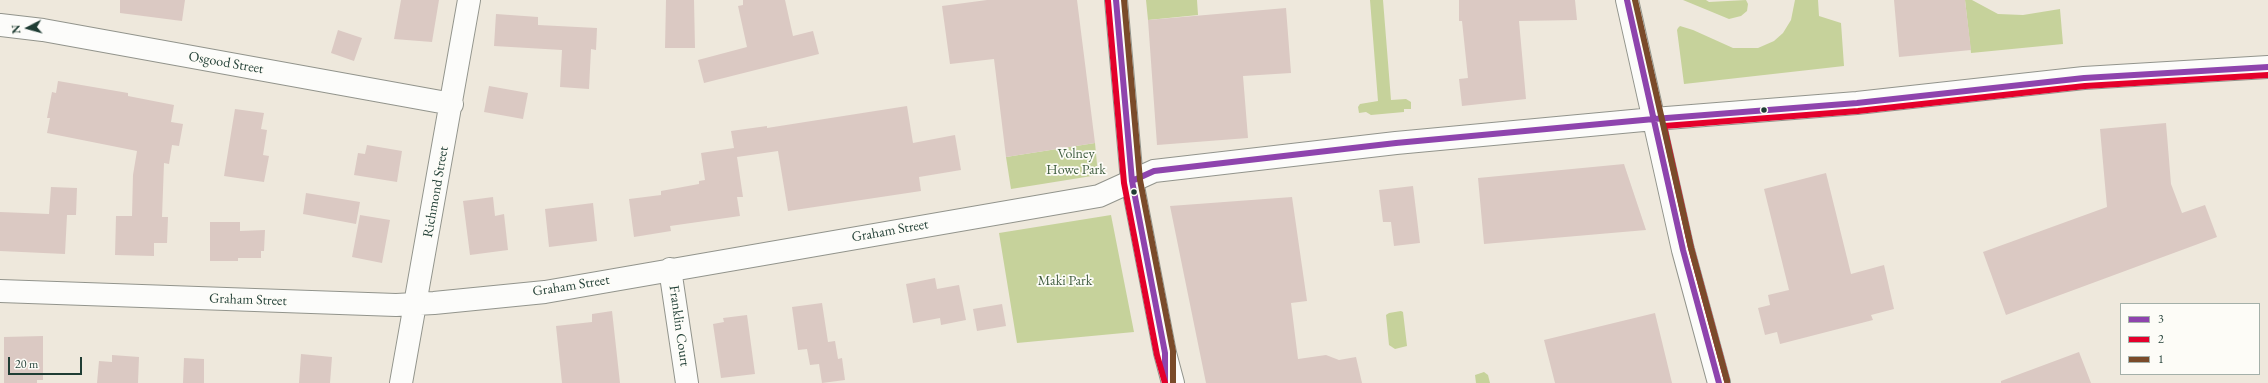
<!DOCTYPE html>
<html>
<head>
<meta charset="utf-8">
<style>
	body { margin:0 }
	#map { position:relative; width:2268px; height:383px; overflow:hidden; background:#eee8dc; font-family:"EB Garamond",serif }
	canvas { display:block }
	.legend { position:absolute; left:2120px; top:303px; width:140px; height:72px; box-sizing:border-box; background:#fdfcf7; border:1px solid #a4b0a9; margin:0; padding:5px 7px; list-style:none; font-size:12px; color:#1f3d34 }
	.legend li { display:flex; align-items:center; gap:8px; height:20px }
	.legend b { width:20px; border:1px solid #a4b0a9 }
	.north { position:absolute; left:8px; top:8px; width:40px; height:40px; -webkit-text-stroke:3px #fdfcf7; paint-order:stroke; rotate:264deg; font-size:11px; font-weight:700; line-height:16px; text-align:center; color:#1f3d34 }
	.north::after { content:''; display:block; margin:auto; width:14px; height:18px; background:#1f3d34; clip-path:polygon(50% 0,100% 100%,50% 72%,0 100%) }
	.scale { position:absolute; left:8px; top:357px; width:74px; height:18px; box-sizing:border-box; border:2px solid #1f3d34; border-top:0; padding-left:5px; font-size:12px; line-height:14px; white-space:nowrap; color:#1f3d34; -webkit-text-stroke:3px #fdfcf7; paint-order:stroke }
</style>
</head>
<body>
<div id="map">
<canvas width="2268" height="383"></canvas>
<ul class="legend">
<li><b style="height:5px;background:#8e44ad"></b>3</li>
<li><b style="height:5px;background:#e4002b"></b>2</li>
<li><b style="height:5px;background:#7a4b2a"></b>1</li>
</ul>
<div class="north">N</div>
<div class="scale">20 m</div>
</div>
<script>
const context = document.querySelector('canvas').getContext('2d');
context.lineJoin = 'round';
function paint(path, color) { context.fillStyle = color; context.fill(path, 'evenodd'); }
const toPath = rows => new Path2D(rows.map(r => 'M' + r).join(''));
function trace(path, color, width, dash) { context.strokeStyle = color; context.lineWidth = width; context.lineCap = dash ? 'butt' : 'round'; context.setLineDash(dash || []); context.stroke(path); }
function drawText(font, color, halo, rows, align = 'center') {
  context.font = font + ' "EB Garamond",serif'; context.lineWidth = 3.5; context.setLineDash([]); context.textBaseline = 'middle'; context.strokeStyle = halo; context.fillStyle = color; for (const [text, x, y, turn = 0] of rows) {
    context.save(); context.translate(x, y); context.rotate((+turn || 0) * Math.PI / 180); context.textAlign = isNaN(turn) ? turn : align; if (halo) context.strokeText(text, 0, 0); context.fillText(text, 0, 0); context.restore();
  }
}
paint(toPath([
	[1146,0,1197,0,1198,15,1148,20],
	[1370,0,1383,0,1391,100,1406,99,1411,102,1411,109,1404,109,1404,112,1371,115,1366,112,1359,113,1358,107,1360,104,1378,101],
	[1683,0,1706,0,1709,2,1746,0,1748,4,1747,11,1741,16,1729,19],
	[1795,0,1818,0,1819,16,1841,23,1844,66,1684,84,1677,30,1678,28,1680,26,1693,30,1733,48,1758,48,1774,41,1783,33,1791,20],
	[1965,0,1972,0,1998,14,2023,15,2060,9,2063,44,1971,53],
	[1095,143,1098,175,1011,189,1006,157],
	[1111,215,1134,332,1017,343,999,233],
	[1401,311,1403,312,1407,346,1395,349,1389,345,1386,315,1389,313],
	[1484,372,1488,375,1490,383,1476,383,1475,375]
]), '#c6d29b');
paint(toPath([
	[120,0,185,0,182,21,120,13],
	[401,0,439,0,432,42,394,39],
	[666,0,694,0,695,48,665,48],
	[743,0,785,0,793,36,813,31,819,54,704,83,698,60,747,47,738,6,743,5],
	[987,0,1077,0,1095,143,1006,157,994,59,950,64,942,6],
	[1459,0,1575,0,1577,20,1519,21,1526,99,1462,106,1459,79,1468,78,1462,21,1459,21],
	[1894,0,1965,0,1971,50,1899,57],
	[1286,8,1291,73,1243,76,1248,138,1157,145,1148,20],
	[496,14,538,17,538,25,597,28,596,50,591,49,589,89,560,87,562,50,494,46],
	[338,30,362,38,354,61,331,53],
	[58,81,128,93,128,96,174,105,171,122,183,124,179,146,172,145,169,164,164,163,162,217,168,217,167,243,154,243,154,256,115,255,116,216,132,216,133,175,137,151,47,133,50,118,47,118,52,92,56,93],
	[489,86,528,93,523,119,484,112],
	[907,106,913,143,955,135,961,170,919,177,921,191,788,211,778,151,737,157,743,197,737,197,740,216,670,226,671,231,634,237,629,199,661,195,661,191,699,184,699,181,705,180,701,153,734,148,731,131,767,126,767,128],
	[235,109,264,113,261,129,267,130,263,155,269,156,264,182,224,176],
	[2166,123,2171,184,2182,213,2205,205,2217,237,2006,315,1983,252,2107,207,2100,129],
	[367,145,402,151,397,182,354,175,358,153,365,154],
	[1624,164,1646,230,1484,244,1478,178],
	[1826,173,1851,274,1884,265,1894,309,1871,315,1873,320,1780,344,1777,332,1765,335,1758,308,1770,305,1768,295,1789,290,1764,189],
	[1413,186,1420,243,1394,246,1391,222,1383,222,1379,190],
	[51,187,77,188,76,215,67,215,65,254,0,251,0,212,49,214],
	[306,193,360,202,356,224,303,214],
	[493,197,495,216,504,214,508,250,470,255,463,201],
	[1292,197,1307,301,1291,303,1298,359,1326,355,1339,360,1356,357,1362,383,1206,383,1170,206],
	[593,203,597,241,549,247,545,209],
	[360,215,390,220,382,263,352,257],
	[210,222,240,222,240,231,265,230,264,251,261,251,261,258,238,258,238,261,210,261],
	[935,278,937,289,959,285,966,320,941,325,940,318,913,323,906,284],
	[822,303,828,342,835,341,838,359,842,358,845,380,822,383,819,364,810,365,807,349,798,350,792,307],
	[1002,304,1006,326,977,331,973,309],
	[612,311,620,383,562,383,556,326,592,322,592,314],
	[1655,313,1672,383,1555,383,1544,340],
	[747,315,755,374,721,378,713,324,724,322,723,318],
	[43,336,43,380,37,380,37,383,4,383,4,337],
	[2079,352,2091,383,2001,383,2001,381],
	[301,354,332,357,330,383,299,383],
	[112,355,139,357,138,383,97,383,99,361,112,362],
	[184,358,204,359,204,383,183,383]
]), '#dbc9c3');
const minor = toPath([
	[1627,0,1683,250,1719,383],
	[0,25,43,30,452,104],
	[670,269,687,383],
	[0,291,396,305,434,303,545,292,1099,196,1154,171,1396,143,1654,119,1857,103,2084,78,2268,67],
	[401,383,469,0]
]);
const major = toPath([
	[1116,0,1132,181,1165,353,1173,383]
]);
trace(minor, '#92948c', 24);
trace(major, '#92948c', 24);
trace(minor, '#fcfcfa', 22);
trace(major, '#fcfcfa', 22);
trace(toPath([
	[1116,0,1132,181,1165,353,1165,383],
	[1627,0,1683,250,1719,383],
	[1132,181,1154,171,1396,143,1654,119,1857,103,2084,78,2268,67]
]), '#8e44ad', 6);
trace(toPath([
	[1108,1,1124,183,1157,355,1165,383],
	[1727,381,1691,248,1664,126,1858,111,2085,86,2268,75]
]), '#e4002b', 6);
trace(toPath([
	[1124,0,1140,180,1173,351,1173,383],
	[1635,0,1691,248,1727,381]
]), '#7a4b2a', 6);
for (const [x, y, r, color] of [
	[1764,110,3.5,"#1f3d34"],
	[1134,192,3.5,"#1f3d34"]
]) { const dot = new Path2D(); dot.arc(x, y, r, 0, 2 * Math.PI); context.fillStyle = color; context.fill(dot); trace(dot, '#fdfcf7', 1.5); }
drawText('14px', '#1f3d34', '#fdfcf7', [
	["Osgood Street",226,63,10],
	["Richmond Street",436,192,-80],
	["Graham Street",890,231,-10],
	["Graham Street",571,286,-9],
	["Graham Street",248,300,2],
	["Franklin Court",679,326,82]
]);
drawText('14px', '#415e40', '#fdfcf7', [
	["Volney",1076,154],
	["Howe Park",1076,170],
	["Maki Park",1065,281]
]);
</script>
</body>
</html>
